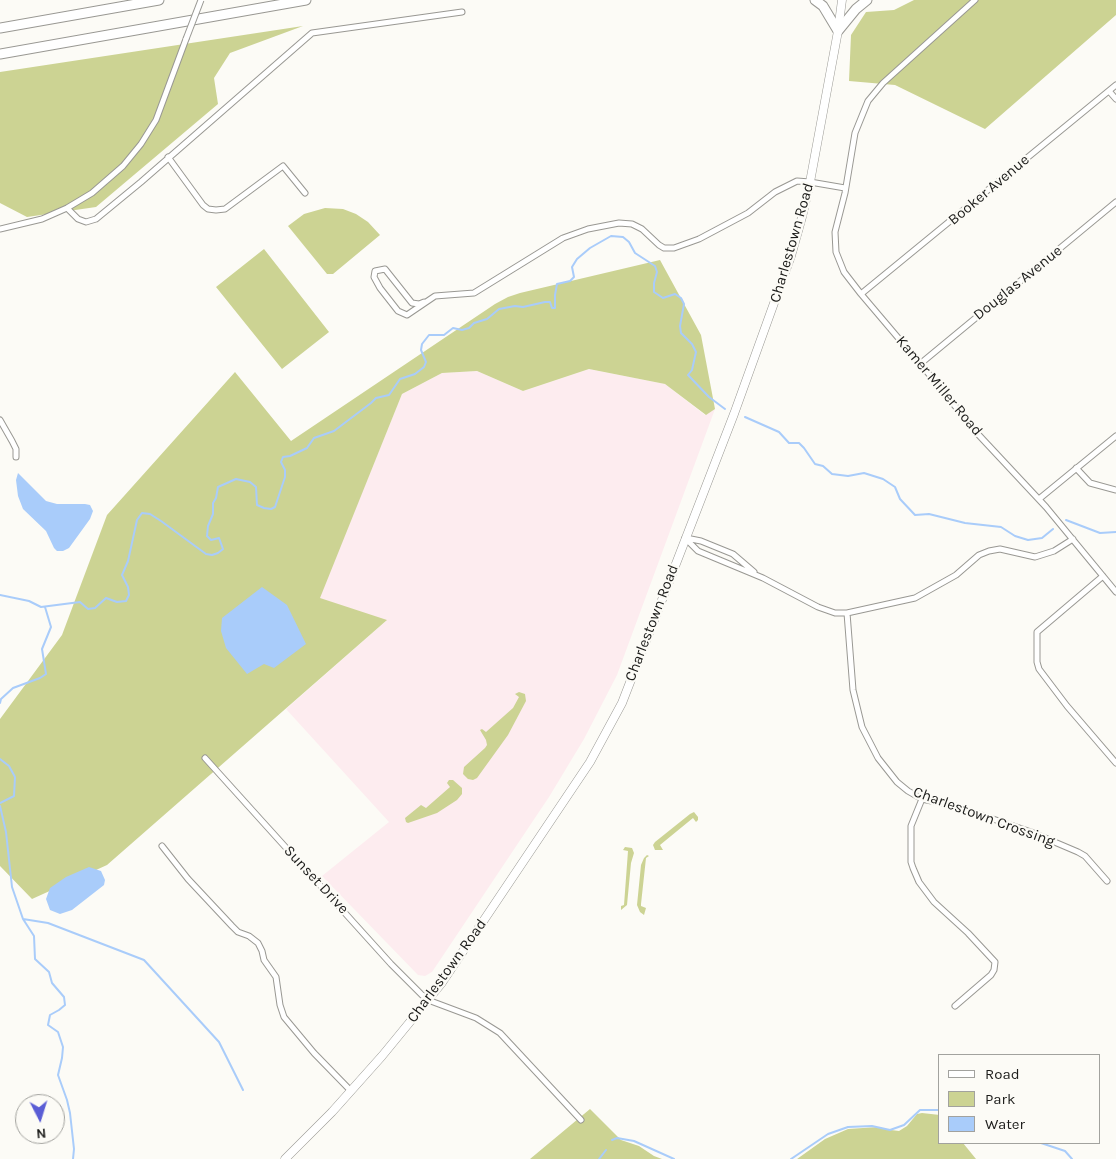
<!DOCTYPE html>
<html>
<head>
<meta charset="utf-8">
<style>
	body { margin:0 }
	#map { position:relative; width:1116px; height:1159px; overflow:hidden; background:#fcfbf6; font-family:Karla,sans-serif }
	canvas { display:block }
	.legend { position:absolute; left:938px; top:1054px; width:162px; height:90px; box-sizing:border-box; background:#fcfbf6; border:1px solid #a2a29e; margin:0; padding:6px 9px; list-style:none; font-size:15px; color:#1c1c1a }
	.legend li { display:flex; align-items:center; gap:10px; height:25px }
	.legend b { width:25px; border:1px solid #a2a29e }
	.north { position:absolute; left:15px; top:1094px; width:50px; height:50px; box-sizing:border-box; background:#fcfbf6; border:1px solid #a2a29e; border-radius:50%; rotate:175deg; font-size:14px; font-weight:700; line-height:20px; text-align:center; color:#1c1c1a }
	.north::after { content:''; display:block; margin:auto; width:18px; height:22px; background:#5a5dd5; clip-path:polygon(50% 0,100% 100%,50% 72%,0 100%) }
</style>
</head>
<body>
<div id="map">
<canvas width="1116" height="1159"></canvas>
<ul class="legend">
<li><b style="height:6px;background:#fff"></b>Road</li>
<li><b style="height:14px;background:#ccd393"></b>Park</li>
<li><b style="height:14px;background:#a9ccfa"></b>Water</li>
</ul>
<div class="north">N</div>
</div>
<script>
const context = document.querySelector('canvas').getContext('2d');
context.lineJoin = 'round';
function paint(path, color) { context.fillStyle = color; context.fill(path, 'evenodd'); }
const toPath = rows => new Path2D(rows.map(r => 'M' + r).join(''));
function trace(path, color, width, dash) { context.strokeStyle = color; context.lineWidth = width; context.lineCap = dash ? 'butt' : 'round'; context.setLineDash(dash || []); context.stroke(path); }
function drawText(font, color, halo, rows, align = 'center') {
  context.font = font + ' Karla,sans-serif'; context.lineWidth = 4.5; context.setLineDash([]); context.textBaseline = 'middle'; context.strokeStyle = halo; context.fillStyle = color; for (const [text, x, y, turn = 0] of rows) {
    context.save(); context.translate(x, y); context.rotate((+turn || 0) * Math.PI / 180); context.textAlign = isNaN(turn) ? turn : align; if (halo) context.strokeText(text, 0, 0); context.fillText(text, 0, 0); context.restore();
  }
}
paint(toPath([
	[589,369,665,384,705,415,715,409,617,675,584,739,549,797,432,972,425,976,418,975,322,876,389,822,286,709,386,621,319,598,402,394,442,373,477,371,523,391]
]), '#fdecef');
paint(toPath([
	[914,0,1116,0,1116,15,985,129,895,85,849,81,851,35,866,12,894,10],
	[303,26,230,53,214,78,218,104,96,207,27,217,0,203,0,72],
	[325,208,343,209,356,214,368,222,380,235,333,274,327,274,288,226,304,214],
	[264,249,329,332,282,369,216,287],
	[660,260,701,335,715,409,706,415,665,384,589,369,523,391,477,371,442,373,402,394,320,598,387,620,107,865,32,899,0,866,0,719,62,635,107,515,235,372,291,441,495,304,508,297,520,293],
	[519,692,525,694,526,701,508,735,477,778,473,780,468,779,463,774,464,767,485,748,487,745,486,740,480,730,482,729,486,732,513,708,519,697,515,694],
	[449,780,453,780,462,788,462,794,457,800,437,813,408,823,406,822,405,818,421,805,426,808,450,787,447,783],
	[694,812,698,817,698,820,696,822,693,818,660,845,663,850,655,850,653,845,655,842,690,814],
	[625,847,632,848,634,853,631,863,627,905,621,910,621,906,624,905,628,851,623,850],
	[647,855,649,856,646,858,641,904,641,906,646,908,644,915,640,912,637,905,641,865,644,858],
	[590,1109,621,1140,639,1146,654,1156,662,1159,530,1159],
	[922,1113,940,1115,940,1143,963,1143,976,1159,797,1159,825,1139,848,1129,878,1127,891,1130,899,1131,907,1126,917,1114]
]), '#ccd393');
paint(toPath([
	[18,473,46,501,57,504,85,504,90,505,93,511,90,519,69,548,63,551,57,551,54,548,46,531,23,509,18,496,16,480],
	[262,587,287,605,306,644,274,668,264,664,247,674,226,648,221,631,222,618],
	[89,867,101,871,105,880,104,885,72,910,60,914,50,910,46,899,50,888,66,877]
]), '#a9ccfa');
trace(toPath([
	[745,417,779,432,789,443,799,443,804,448,815,464,823,466,832,474,848,476,864,473,883,479,895,487,900,499,915,515,929,514,965,523,1001,527,1015,536,1028,540,1042,538,1053,529],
	[1066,520,1100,533,1116,532],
	[0,595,29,601,41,607,80,602,88,609,95,608,106,598,117,602,126,601,129,595,128,587,122,575,128,561,137,520,142,513,150,514,161,521,206,554,212,555,218,553,223,549,219,538,211,540,207,536,208,526,213,514,213,503,216,498,218,487,236,479,250,482,256,487,257,505,264,508,271,509,275,507,285,477,285,470,281,462,283,457,290,456,307,448,314,438,334,431,371,403,376,398,389,395,400,379,415,374,424,367,426,362,421,350,422,344,429,335,444,335,453,328,462,330,469,328,474,323,487,319,499,309,515,306,523,307,545,302,550,302,552,308,555,308,555,295,557,284,570,281,574,277,572,267,577,259,590,248,611,236,623,237,629,242,635,253,655,266,657,272,654,283,654,292,663,298,675,294,681,298,684,304,680,326,681,333,692,344,696,352,692,370,688,375,709,397,725,409],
	[0,703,1,699,13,688,40,678,46,674,42,649,51,627,45,607],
	[0,759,9,766,15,777,14,796,0,803],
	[0,806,6,832,12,887,23,919,34,936,35,959,49,972,52,983,64,997,65,1005,59,1010,50,1015,48,1025,58,1032,63,1047,62,1058,58,1075,67,1100,70,1113,74,1149,73,1159],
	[23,919,48,923,144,960,219,1042,243,1090],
	[612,1140,617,1138,634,1141,674,1159],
	[1041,1143,1065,1151,1072,1159],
	[599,1159,606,1150],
	[791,1159,828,1134,848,1127,872,1126,890,1130,904,1125,920,1110,940,1110]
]), '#a9ccfa', 2);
const minor = toPath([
	[975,0,883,83,868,101,855,133,845,193,835,232,836,252,844,272,861,294,939,386,975,431,1046,507,1116,592],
	[1109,91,1116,99],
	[168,157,203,205,208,209,216,210,225,209,283,166,305,193],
	[67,208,78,219,86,222,96,219,141,182,312,33,462,12],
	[0,229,42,219,67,208,92,193,123,166,141,144,156,120,186,39],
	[861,294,1116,85],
	[424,302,419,304,412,303,385,269,375,271,374,277,380,288,398,311,407,315,435,296,474,293,563,238,588,229,619,223,632,224,642,229,659,245,664,248,674,248,699,239,748,213,775,192,797,181,810,182,845,188],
	[920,364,1116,202],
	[0,420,12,441,16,449,16,457],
	[1076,468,1090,483,1116,490],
	[1039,499,1116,436],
	[685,538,698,551,763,578,818,607,835,613,847,613,853,690,862,727,878,758,897,782,908,791,922,799,955,806,1031,832,1078,852,1085,856,1107,881],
	[686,538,701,541,733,554,754,572],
	[1103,576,1037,632,1037,662,1039,669,1067,706,1116,763],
	[847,613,915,598,956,575,979,555,989,551,1000,549,1035,557,1054,551,1073,539],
	[205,758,391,964,422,995,428,1000,476,1018,500,1033,581,1120],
	[922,799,911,826,911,862,913,868,919,882,934,902,968,933,995,962,994,970,991,975,955,1006],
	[162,846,188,879,232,926,238,932,249,936,258,943,262,951,264,960,276,977,280,1005,284,1017,314,1053,351,1091]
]);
const primary = toPath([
	[285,1159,332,1112,382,1056,441,984,590,762,622,703,734,414,791,256,802,217,810,182,838,31,842,0]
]);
const motorway = toPath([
	[815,0,823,6,838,31,856,9,867,0],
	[0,28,159,0],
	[0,54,306,0]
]);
trace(minor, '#999893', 7);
trace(primary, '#999893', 9);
trace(motorway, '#999893', 11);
trace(minor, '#fff', 5);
trace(primary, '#fff', 8);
trace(motorway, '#fff', 9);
const minorBridge = toPath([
	[186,39,201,0]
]);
trace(minorBridge, '#999893', 7, []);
trace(minorBridge, '#fff', 5);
drawText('15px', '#1c1c1a', '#fcfbf6', [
	["Booker Avenue",989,190,-40],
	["Charlestown Road",792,243,-74],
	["Douglas Avenue",1018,283,-39],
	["Kamer Miller Road",939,386,50],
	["Charlestown Road",652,623,-69],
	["Charlestown Crossing",984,817,20],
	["Sunset Drive",316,880,47],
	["Charlestown Road",447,971,-54]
]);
</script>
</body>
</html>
